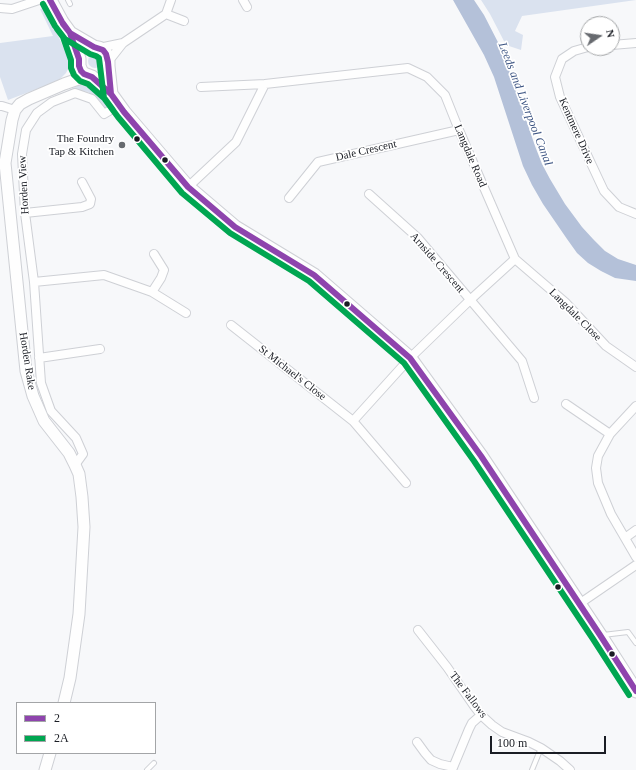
<!DOCTYPE html>
<html>
<head>
<meta charset="utf-8">
<style>
	body { margin:0 }
	#map { position:relative; width:636px; height:770px; overflow:hidden; background:#f7f8fa; font-family:Georgia,serif }
	canvas { display:block }
	.legend { position:absolute; left:16px; top:702px; width:140px; height:52px; box-sizing:border-box; background:#fff; border:1px solid #a3a5a7; margin:0; padding:5px 7px; list-style:none; font-size:12px; color:#1a1d24 }
	.legend li { display:flex; align-items:center; gap:8px; height:20px }
	.legend b { width:20px; border:1px solid #a3a5a7 }
	.north { position:absolute; left:580px; top:16px; width:40px; height:40px; box-sizing:border-box; background:#fff; border:1px solid #a3a5a7; border-radius:50%; rotate:77deg; font-size:11px; font-weight:700; line-height:16px; text-align:center; color:#1a1d24 }
	.north::after { content:''; display:block; margin:auto; width:14px; height:18px; background:#676a6f; clip-path:polygon(50% 0,100% 100%,50% 72%,0 100%) }
	.scale { position:absolute; left:490px; top:736px; width:116px; height:18px; box-sizing:border-box; border:2px solid #1a1d24; border-top:0; padding-left:5px; font-size:12px; line-height:14px; white-space:nowrap; color:#1a1d24; -webkit-text-stroke:3px #fff; paint-order:stroke }
</style>
</head>
<body>
<div id="map">
<canvas width="636" height="770"></canvas>
<ul class="legend">
<li><b style="height:5px;background:#8e44ad"></b>2</li>
<li><b style="height:5px;background:#00a651"></b>2A</li>
</ul>
<div class="north">N</div>
<div class="scale">100 m</div>
</div>
<script>
const context = document.querySelector('canvas').getContext('2d');
context.lineJoin = 'round';
function paint(path, color) { context.fillStyle = color; context.fill(path, 'evenodd'); }
const toPath = rows => new Path2D(rows.map(r => 'M' + r).join(''));
function trace(path, color, width, dash) { context.strokeStyle = color; context.lineWidth = width; context.lineCap = dash ? 'butt' : 'round'; context.setLineDash(dash || []); context.stroke(path); }
function drawText(font, color, halo, rows, align = 'center') {
  context.font = font + ' Georgia,serif'; context.lineWidth = 3.5; context.setLineDash([]); context.textBaseline = 'middle'; context.strokeStyle = halo; context.fillStyle = color; for (const [text, x, y, turn = 0] of rows) {
    context.save(); context.translate(x, y); context.rotate((+turn || 0) * Math.PI / 180); context.textAlign = isNaN(turn) ? turn : align; if (halo) context.strokeText(text, 0, 0); context.fillText(text, 0, 0); context.restore();
  }
}
paint(toPath([
	[481,0,636,0,522,16,515,31,523,35,521,50,506,45,490,14],
	[45,7,66,53,72,61,66,73,58,81,8,100,0,77,0,43,53,36,40,9],
	'88 61a7 7 0 1 1 14 0a7 7 0 1 1-14 0Z',
	[83,83,91,84,99,89,108,105,108,109,104,109,94,97,88,92,81,91,69,91,69,90]
]), '#dae2ef');
paint(toPath([
	[453,0,474,0,484,15,503,52,535,146,542,164,550,179,565,204,582,227,593,239,605,251,618,259,636,265,636,281,615,278,601,271,588,263,577,253,567,239,543,204,532,185,523,166,494,77,484,55]
]), '#b4c1d9');
const lane = toPath([
	[68,0,70,4],
	[603,635,628,632,636,643],
	[147,770,154,763],
	[532,770,541,748]
]);
const street = toPath([
	[243,0,247,7],
	[0,8,12,9,39,0],
	[166,14,184,21],
	[612,45,636,43],
	[588,47,574,51,562,59,555,77,560,97,604,191,619,207,636,214],
	[99,48,123,43],
	[108,62,123,43,166,14,171,0],
	[201,87,265,84],
	[0,106,2,106,15,110],
	[188,187,236,142,265,84,408,68,427,77,445,95,459,130,515,259,470,300,410,358,353,421],
	[369,194,418,238,522,361,534,398],
	[289,198,318,162,459,130],
	[25,213,82,207,90,204,91,199,82,182],
	[515,259,565,302,606,346,636,367],
	[34,282,104,275,152,292,186,313],
	[152,292,161,278,164,270,154,254],
	[231,325,353,421,406,483],
	[39,358,100,349],
	[566,404,610,434],
	[636,406,610,434,598,456,596,468,598,483,611,514,636,557],
	[75,465,83,454,76,438,51,411,41,383,34,282,25,213,22,154,26,130,37,113,52,102,75,93,92,99,104,114,119,105],
	[625,538,636,530],
	[579,604,636,565],
	[418,630,447,667,474,706,481,715,492,725,502,732,529,742,541,748,560,761,570,770],
	[417,742,425,753,431,760,440,764,453,767],
	[452,770,469,729,472,723,481,715]
]);
const secondary = toPath([
	[64,703,70,678,79,614,84,527,82,497,79,474,75,465,69,453,44,421,33,396,26,371,5,163,12,120,15,110,20,104,29,99,64,84,87,76],
	[45,770,50,753]
]);
const primary = toPath([
	[50,0,62,22,70,33,79,59,79,66,81,71,84,74,92,77,111,94,124,112,188,187,235,227,314,275,410,358,481,456,600,635,636,691],
	[70,33,94,47,99,48,103,50,106,54,108,62,108,66,111,94]
]);
trace(lane, '#ced0d5', 6);
trace(street, '#ced0d5', 10);
trace(secondary, '#ced0d5', 13);
trace(primary, '#ced0d5', 15);
trace(lane, '#fefefe', 4);
trace(street, '#fefefe', 8);
trace(secondary, '#fefefe', 11);
trace(primary, '#fefefe', 13);
trace(toPath([
	[50,0,62,22,70,33,94,47,103,50,106,54,108,62,111,94,124,112,188,187,235,227,314,275,410,358,481,456,600,635,636,691],
	[63,24,70,33,79,59,79,66,81,71,84,74,92,77,111,94,119,105]
]), '#8e44ad', 6);
trace(toPath([
	[43,4,55,26,65,39,90,54,96,56,99,58,104,98,118,117,182,193,230,233,309,281,404,363,474,461,593,639,629,695],
	[57,29,63,37,71,60,71,68,74,75,80,81,88,84,105,99,113,110]
]), '#00a651', 6);
for (const [x, y, r, color] of [
	[137,139,3.5,"#1a1d24"],
	[122,145,4,"#676a6f"],
	[165,160,3.5,"#1a1d24"],
	[347,304,3.5,"#1a1d24"],
	[558,587,3.5,"#1a1d24"],
	[612,654,3.5,"#1a1d24"]
]) { const dot = new Path2D(); dot.arc(x, y, r, 0, 2 * Math.PI); context.fillStyle = color; context.fill(dot); trace(dot, '#fff', 1.5); }
drawText('11px', '#1a1d24', '#fff', [
	["Kentmere Drive",576,131,66],
	["Dale Crescent",366,151,-13],
	["Langdale Road",470,156,67],
	["Horden View",24,185,-93],
	["Arnside Crescent",437,263,49],
	["Langdale Close",575,315,45],
	["Horden Rake",27,361,81],
	["St Michael's Close",292,373,38],
	["The Fallows",468,695,53]
]);
drawText('11px', '#1a1d24', '#fff', [
	["The Foundry",114,139],
	["Tap & Kitchen",114,152]
], 'right');
drawText('italic 12px', '#3d5583', '#fff', [
	["Leeds and Liverpool Canal",525,104,69]
]);
</script>
</body>
</html>
